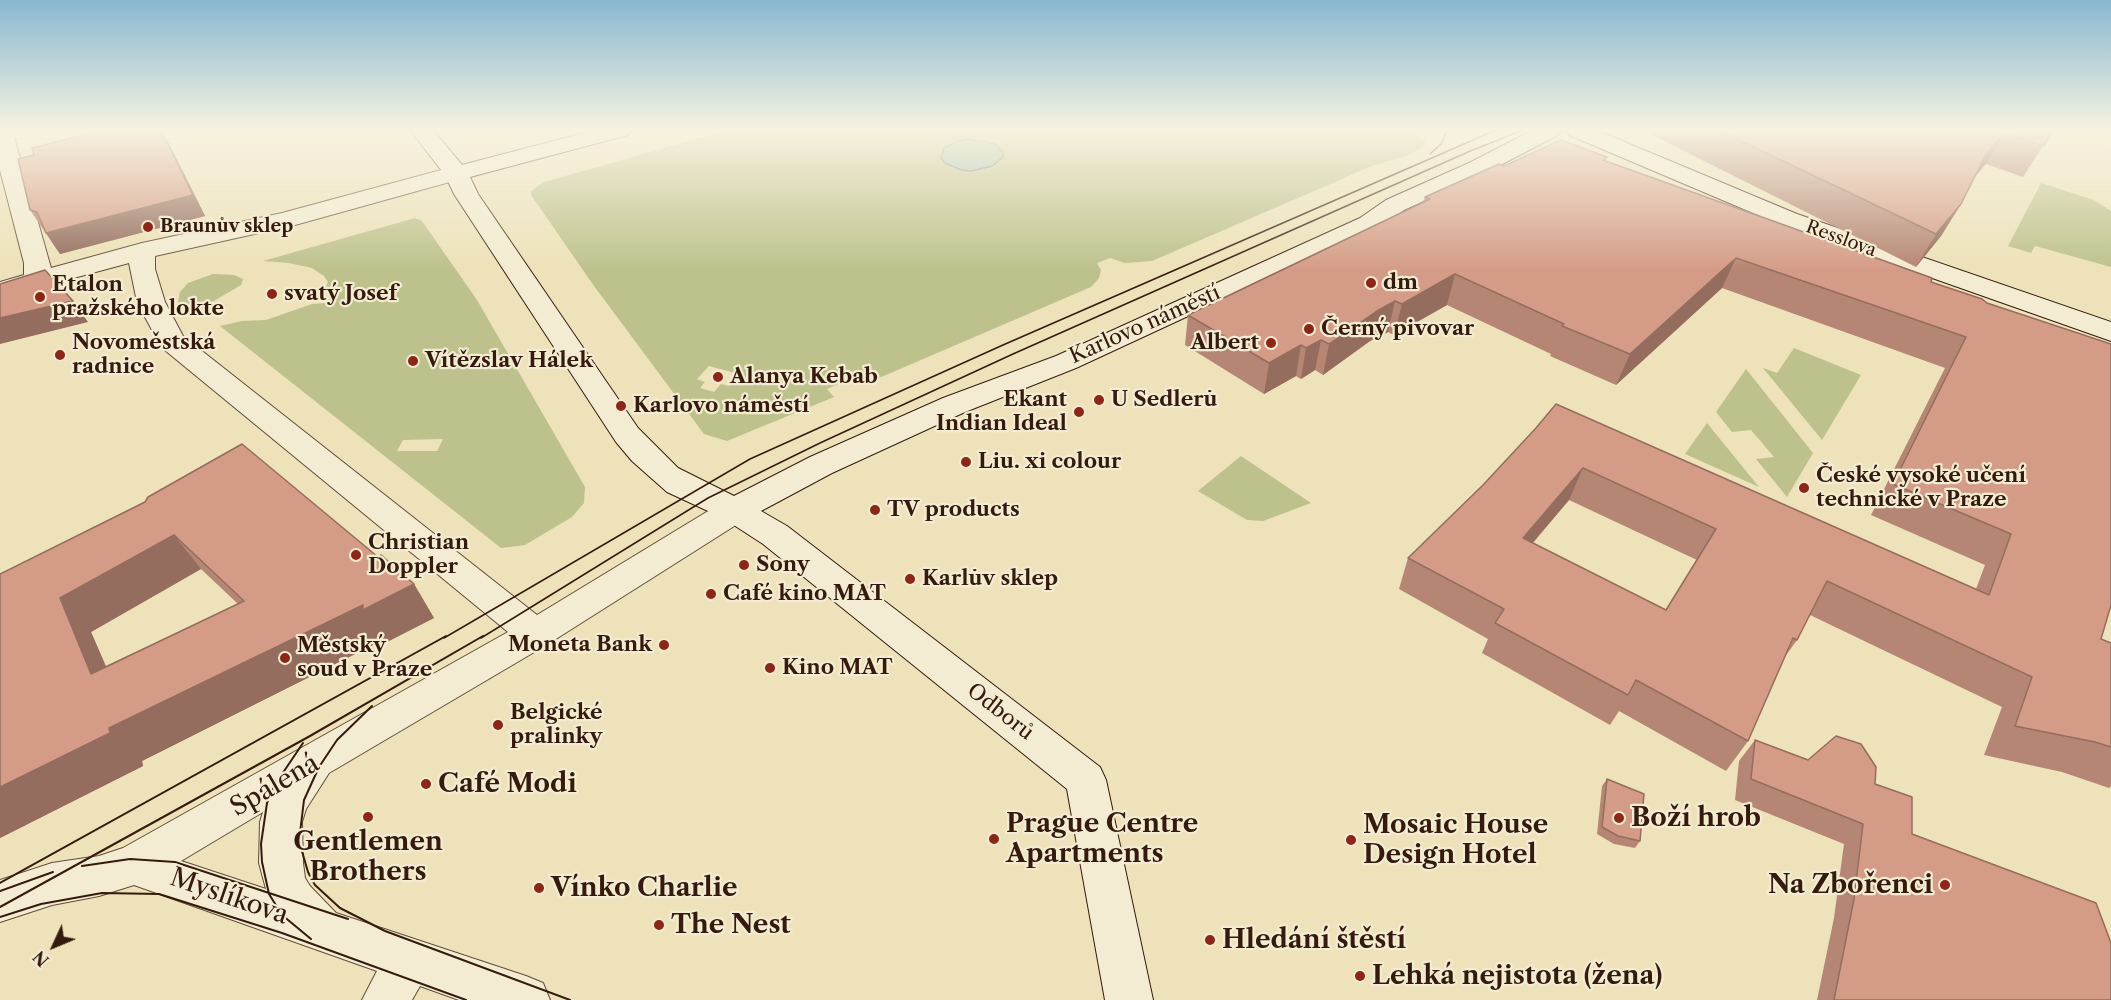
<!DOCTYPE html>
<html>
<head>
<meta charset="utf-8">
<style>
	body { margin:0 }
	#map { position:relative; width:2111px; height:1000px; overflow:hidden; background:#ede2b9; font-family:"Libre Caslon Text",serif }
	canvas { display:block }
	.north { position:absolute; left:24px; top:916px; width:60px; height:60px; -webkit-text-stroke:4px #f3ecd2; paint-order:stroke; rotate:226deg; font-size:16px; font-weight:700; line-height:24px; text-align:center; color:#351b0d }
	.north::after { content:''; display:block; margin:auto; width:21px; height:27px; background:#351b0d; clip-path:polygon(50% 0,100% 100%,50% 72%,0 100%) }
</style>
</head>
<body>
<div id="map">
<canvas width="2111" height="1000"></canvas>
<div class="north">N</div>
</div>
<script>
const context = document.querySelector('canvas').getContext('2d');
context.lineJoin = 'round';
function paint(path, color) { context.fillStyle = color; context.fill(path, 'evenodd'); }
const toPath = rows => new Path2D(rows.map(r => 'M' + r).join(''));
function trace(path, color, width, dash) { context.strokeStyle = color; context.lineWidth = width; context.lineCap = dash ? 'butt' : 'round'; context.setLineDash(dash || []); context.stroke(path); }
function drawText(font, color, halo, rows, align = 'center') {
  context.font = font + ' "Libre Caslon Text",serif'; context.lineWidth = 4.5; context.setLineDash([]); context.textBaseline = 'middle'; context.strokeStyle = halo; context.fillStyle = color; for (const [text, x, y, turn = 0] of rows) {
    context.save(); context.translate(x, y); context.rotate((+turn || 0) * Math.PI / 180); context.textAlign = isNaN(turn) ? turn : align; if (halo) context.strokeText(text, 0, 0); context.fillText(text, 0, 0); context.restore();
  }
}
paint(toPath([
	[728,130,1398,130,1414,132,1426,140,1423,147,1406,156,1372,166,1152,261,1125,263,1110,258,1097,263,1101,270,1099,278,1091,287,872,381,864,373,827,389,834,397,727,441,704,434,594,286,531,195,531,191,544,182],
	[978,139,992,166,972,171,944,148,958,141],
	[709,366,739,374,729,386,721,384,714,392,700,388,705,382,697,379],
	[2041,183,2094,200,2111,211,2111,267,2035,246,2031,253,2008,246],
	[415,218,422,221,477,300,585,487,584,503,572,517,525,545,501,548,220,326,242,321,266,320,312,304,326,303,332,296,325,289,328,282,324,276,312,268,289,263,263,261],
	[443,439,437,451,397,451,403,440],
	[213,274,234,275,243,279,241,285,202,308,187,308,178,302,180,292,188,283],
	[1794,348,1861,375,1822,440,1763,368,1777,373],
	[1746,369,1813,453,1787,497,1756,459,1774,457,1751,430,1732,432,1716,412],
	[1707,423,1759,487,1685,454],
	[1241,456,1311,503,1263,521,1247,520,1198,491]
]), '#bdc28c');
const water = toPath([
	[968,139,995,144,1003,152,1003,157,992,166,972,171,961,170,945,163,941,158,944,148,958,141,968,139]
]);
paint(water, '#99beae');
trace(water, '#717d6e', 1.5);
const street = toPath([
	[0,130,12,130,51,268,142,243,282,213,456,166,464,168,468,173,464,178,295,225,155,256,155,269,165,302,183,336,537,615,723,502,735,498,747,502,752,510,747,518,548,644,329,773,306,809,302,822,303,863,305,878,310,886,336,913,526,976,543,983,550,1000,459,1000,420,986,412,1000,362,1000,377,971,134,885,99,896,52,905,0,922,0,880,52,863,99,856,123,848,508,632,161,347,137,302,129,263,0,298,0,282,24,275,24,263,0,170,0,130],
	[263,812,260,822,259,863,266,889,181,861,263,812]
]);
const secondary = toPath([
	[410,130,433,130,462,165,595,130,631,130,628,135,470,177,478,194,638,428,678,468,734,496,810,457,943,398,1056,356,1360,218,1386,200,1469,163,1533,130,1561,130,1558,135,1485,173,1404,210,1378,228,1076,368,965,412,832,473,761,511,787,526,1100,767,1106,780,1153,1000,1105,1000,1067,789,763,544,723,518,667,492,632,461,616,442,454,194,445,175,410,130],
	[1566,130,1596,130,1797,214,2111,322,2111,341,1779,224,1569,135,1566,130]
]);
trace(street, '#634d38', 2);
trace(secondary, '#351b0d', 2);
paint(street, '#f3ecd2');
paint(secondary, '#f3ecd2');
trace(toPath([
	[1430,154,1441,144,1447,130],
	[444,638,750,459,1003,345,1496,130],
	[481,638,708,498,820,443,1013,354,1468,152,1523,130]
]), '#351b0d', 1.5);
trace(toPath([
	[372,706,337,740,319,767,304,800,299,841,308,872,315,885,340,908,385,931,570,1000],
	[303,743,274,786,267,803,261,844,262,862,269,894,282,915,311,939],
	[82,866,130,859,175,862,348,919],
	[0,883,446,636],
	[0,891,53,872],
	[0,907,310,736,483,636],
	[0,917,41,904,102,893,159,894,282,933,466,1000]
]), '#351b0d', 2);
paint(toPath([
	[161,130,169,144,205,216,60,254,30,210],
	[1642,130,2053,130,2023,177,1986,164,1974,177,1961,204,1941,236,1916,267],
	[1607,157,1605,161,1931,282,1982,299,2101,639,2111,643,2111,786,2109,788,2062,772,1984,755,2002,707,1810,615,1797,640,1784,658,1748,741,1726,771,1619,711,1610,725,1482,653,1488,639,1399,589,1408,558,1483,485,1536,428,1976,589,1985,565,1871,515,1945,368,1722,288,1616,385,1550,356,1551,354,1447,305,1394,335,1388,332,1370,341,1323,375,1315,370,1301,379,1296,376,1264,394,1185,345,1188,315,1423,202,1425,197,1504,166],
	[1569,500,1697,560,1666,610,1533,543],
	[145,502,378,557,414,584,434,618,385,643,383,640,142,761,143,766,0,838,0,574],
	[201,569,238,604,106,666,91,632],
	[1755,740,1875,784,1912,834,2111,1000,1817,1000,1834,918,1844,844,1735,800,1739,761],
	[1607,779,1640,841,1635,848,1614,844,1597,834,1602,786]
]), '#b68674');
paint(toPath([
	[161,130,169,144,205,216,60,254,46,233],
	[2005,133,1986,164,1967,186,1986,154],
	[1961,204,1941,236,1916,267,1936,234],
	[1736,258,1722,288,1616,385,1630,354],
	[1455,274,1447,305,1394,335,1402,304],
	[73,301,88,322,0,344,0,318],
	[1395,301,1388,332,1370,341,1323,375,1329,344,1377,311],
	[1321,340,1315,370,1301,379,1306,348],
	[1301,345,1296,376,1264,394,1269,363],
	[1583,468,1569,500,1510,569,1523,538],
	[174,535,201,569,91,632,123,707,91,674,60,598],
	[414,584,434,618,385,643,383,640,142,761,143,766,0,838,0,787,109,728,363,605]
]), '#946d5e');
const building = toPath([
	[103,130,161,130,193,195,46,233,37,212,30,210,18,159,34,155,32,148,103,130],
	[1718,130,2053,130,2044,146,2005,133,1986,154,1961,204,1936,234,1718,130],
	[1561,140,1607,157,1603,160,1932,278,1931,282,1982,299,1987,303,2111,344,2111,605,2101,639,2111,643,2111,747,2095,742,2015,726,2032,677,1827,581,1797,640,1793,638,1748,741,1636,680,1628,695,1495,623,1504,609,1408,558,1483,485,1536,428,1556,404,1989,595,2011,534,1893,484,1966,337,1736,258,1630,354,1562,326,1564,324,1455,274,1402,304,1395,301,1377,311,1329,344,1321,340,1306,348,1301,345,1269,363,1188,315,1430,199,1425,197,1499,164,1504,166,1561,140],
	[1583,468,1716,529,1666,610,1523,538,1583,468],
	[45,270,73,301,0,318,0,284,45,270],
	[242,444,378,557,381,555,414,584,363,610,363,605,109,728,110,733,0,787,0,574,145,502,148,497,242,444],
	[174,535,244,601,91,674,60,598,174,535],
	[1836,736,1861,744,1876,767,1875,784,1912,797,1912,834,2096,903,2111,943,2111,1000,1834,1000,1854,899,1863,824,1751,779,1755,740,1808,760,1836,736],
	[1607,779,1644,794,1640,841,1618,836,1602,827,1607,779]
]);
paint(building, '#d49c87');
trace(building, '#946d5e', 1.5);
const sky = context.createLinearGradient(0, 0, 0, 270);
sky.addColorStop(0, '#88b8d1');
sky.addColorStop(0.48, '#f7f2e0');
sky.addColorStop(1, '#f7f2e000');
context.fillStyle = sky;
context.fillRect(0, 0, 2111, 270);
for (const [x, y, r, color] of [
	[148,227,6,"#8f2418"],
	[1371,283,6,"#8f2418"],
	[272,294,6,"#8f2418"],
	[40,297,6,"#8f2418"],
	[1309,329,6,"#8f2418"],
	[1271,343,6,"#8f2418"],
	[60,355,6,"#8f2418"],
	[413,361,6,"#8f2418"],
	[718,377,6,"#8f2418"],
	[1099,400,6,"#8f2418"],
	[621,406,6,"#8f2418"],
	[1079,412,6,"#8f2418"],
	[966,462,6,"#8f2418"],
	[1804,488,6,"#8f2418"],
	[875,510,6,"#8f2418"],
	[356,555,6,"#8f2418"],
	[744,565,6,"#8f2418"],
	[910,579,6,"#8f2418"],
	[711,594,6,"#8f2418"],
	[664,645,6,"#8f2418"],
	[285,658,6,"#8f2418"],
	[770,668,6,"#8f2418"],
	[498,725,6,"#8f2418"],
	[426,784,6,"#8f2418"],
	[368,817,6,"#8f2418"],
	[1619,818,6,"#8f2418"],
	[994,839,6,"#8f2418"],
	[1351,840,6,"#8f2418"],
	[1945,885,6,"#8f2418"],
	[539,888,6,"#8f2418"],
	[659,925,6,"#8f2418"],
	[1210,940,6,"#8f2418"],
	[1360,976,6,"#8f2418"]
]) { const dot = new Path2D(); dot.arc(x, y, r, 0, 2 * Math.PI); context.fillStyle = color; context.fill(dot); trace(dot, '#f3ecd2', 2); }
drawText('bold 18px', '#351b0d', '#f3ecd2', [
	["Braunův sklep",160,227]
], 'left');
drawText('18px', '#351b0d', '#f3ecd2', [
	["Resslova",1841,239,20]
]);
drawText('bold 21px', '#351b0d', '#f3ecd2', [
	["dm",1383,283],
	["Etalon",52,285],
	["pražského lokte",52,309],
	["svatý Josef",284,294],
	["Černý pivovar",1321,329],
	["Novoměstská",72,343],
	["radnice",72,367],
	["Albert",1259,343,"right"],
	["Vítězslav Hálek",425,361],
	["Alanya Kebab",730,377],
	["Ekant",1067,400,"right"],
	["Indian Ideal",1067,424,"right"],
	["U Sedlerů",1111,400],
	["Karlovo náměstí",633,406],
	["Liu. xi colour",978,462],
	["České vysoké učení",1816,476],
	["technické v Praze",1816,500],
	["TV products",887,510],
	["Christian",368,543],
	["Doppler",368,567],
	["Sony",756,565],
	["Karlův sklep",922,579],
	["Café kino MAT",723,594],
	["Moneta Bank",652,645,"right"],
	["Městský",297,646],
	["soud v Praze",297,670],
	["Kino MAT",782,668],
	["Belgické",510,713],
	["pralinky",510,737]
], 'left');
drawText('21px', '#351b0d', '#f3ecd2', [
	["Karlovo náměstí",1145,325,-24],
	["Odborů",1000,712,38]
]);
drawText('bold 26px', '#351b0d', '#f3ecd2', [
	["Café Modi",438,784],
	["Boží hrob",1631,818],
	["Prague Centre",1006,824],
	["Apartments",1006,854],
	["Mosaic House",1363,825],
	["Design Hotel",1363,855],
	["Gentlemen",368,842,"center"],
	["Brothers",368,872,"center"],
	["Na Zbořenci",1933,885,"right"],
	["Vínko Charlie",551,888],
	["The Nest",671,925],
	["Hledání štěstí",1222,940],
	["Lehká nejistota (žena)",1372,976]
], 'left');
drawText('26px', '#351b0d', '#f3ecd2', [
	["Spálená",275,786,-30],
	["Myslíkova",229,897,19]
]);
</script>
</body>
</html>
